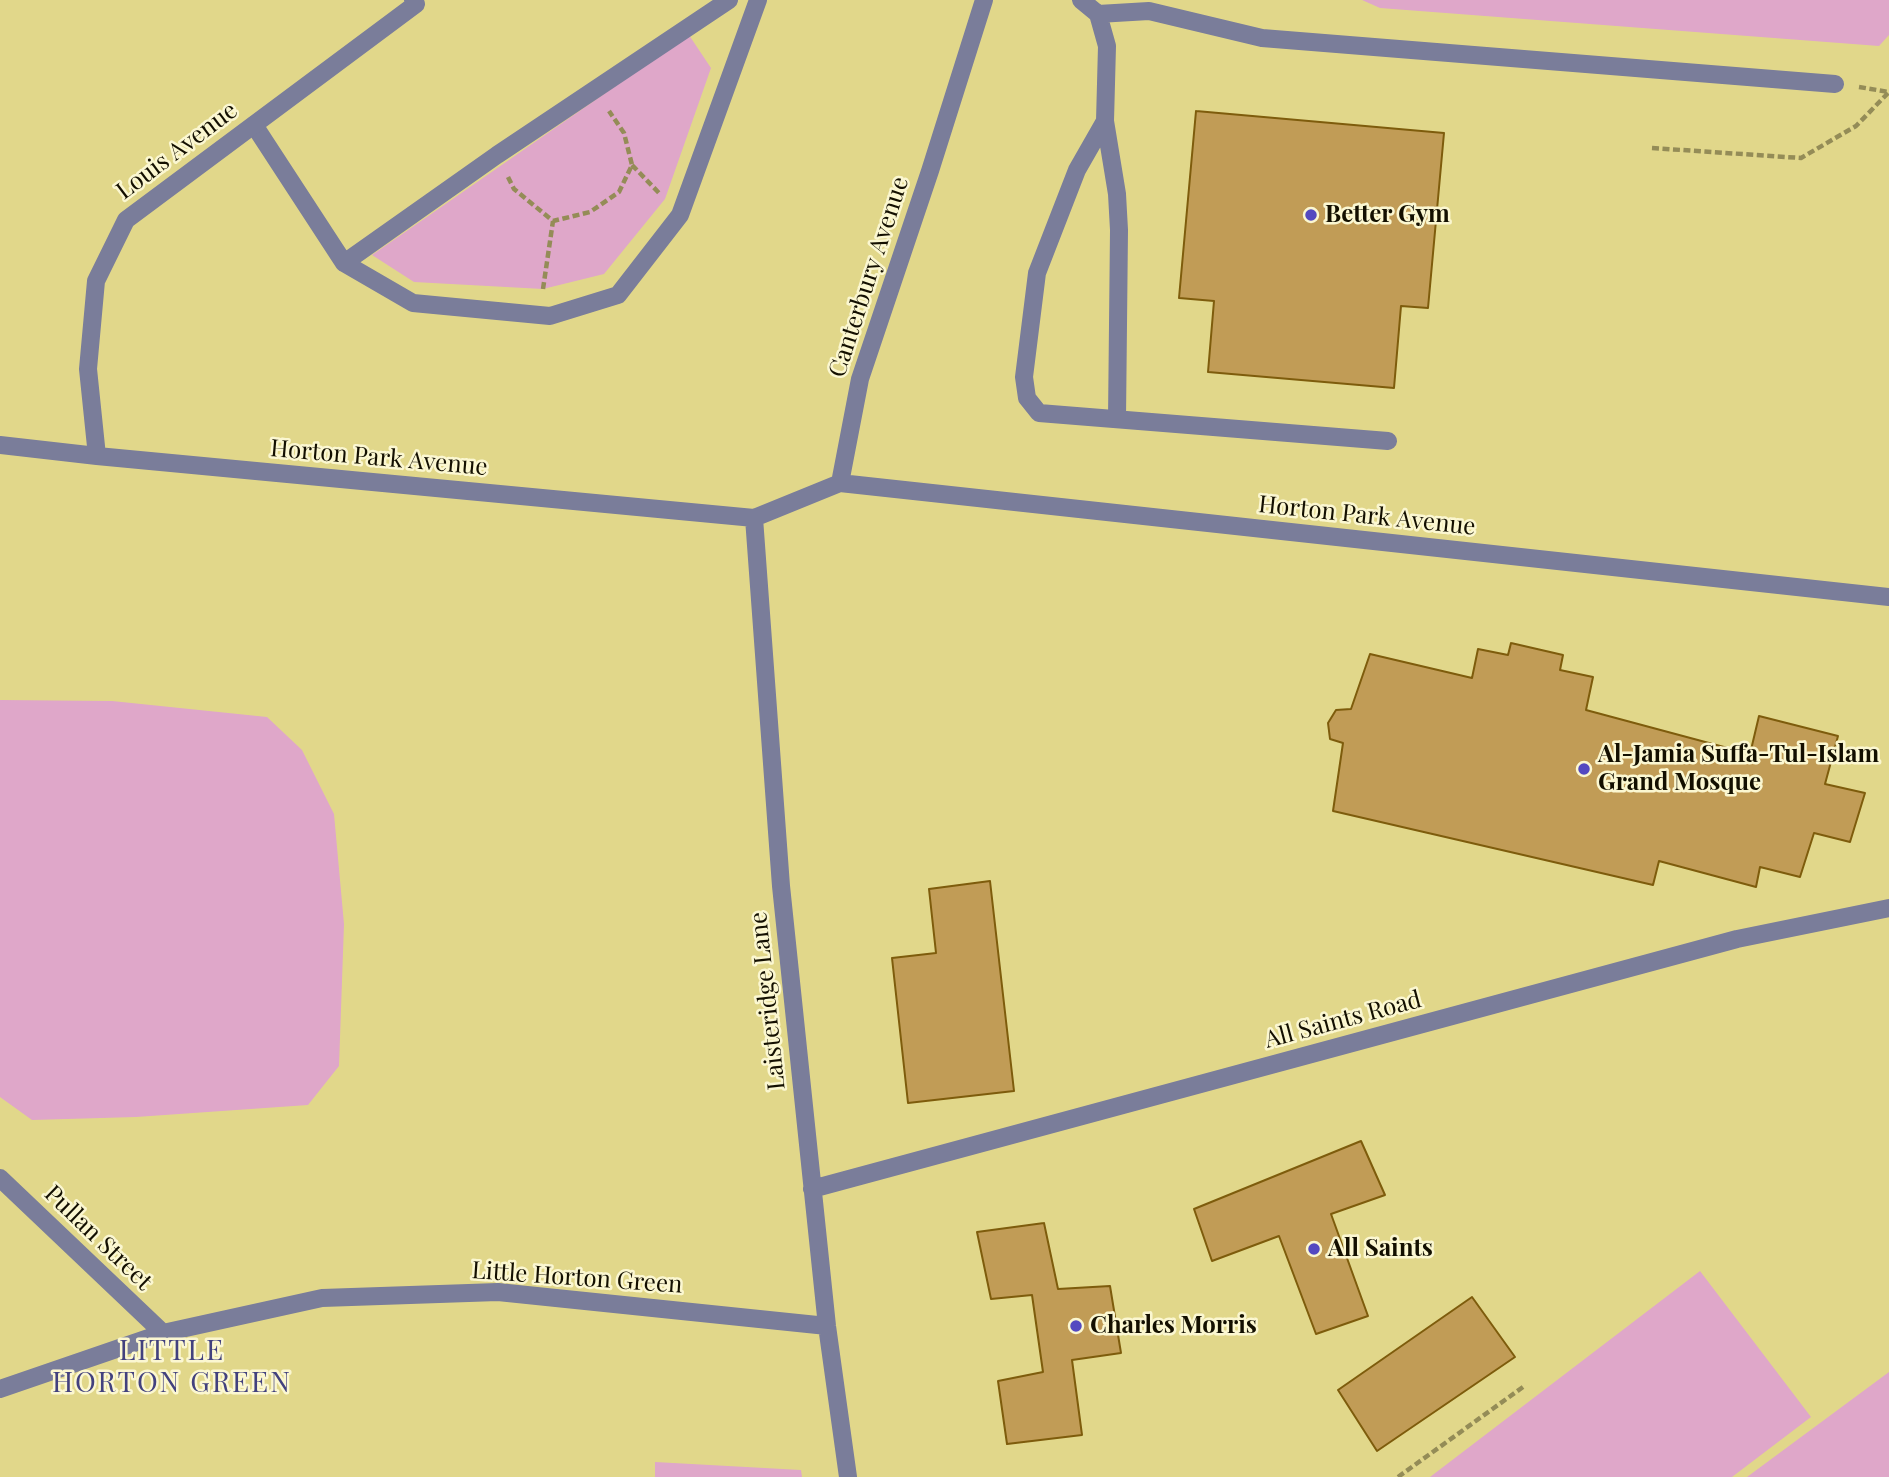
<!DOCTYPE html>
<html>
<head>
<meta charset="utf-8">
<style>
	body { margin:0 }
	canvas { display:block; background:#e1d78a }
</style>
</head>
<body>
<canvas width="1889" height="1477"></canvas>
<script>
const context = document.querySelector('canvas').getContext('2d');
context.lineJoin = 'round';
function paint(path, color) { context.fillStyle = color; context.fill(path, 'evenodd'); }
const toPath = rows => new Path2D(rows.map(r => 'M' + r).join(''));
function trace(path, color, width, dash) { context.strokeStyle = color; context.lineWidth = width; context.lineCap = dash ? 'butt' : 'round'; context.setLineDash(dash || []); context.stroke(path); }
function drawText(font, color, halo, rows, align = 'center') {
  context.font = font + ' "Playfair Display",serif'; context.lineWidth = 5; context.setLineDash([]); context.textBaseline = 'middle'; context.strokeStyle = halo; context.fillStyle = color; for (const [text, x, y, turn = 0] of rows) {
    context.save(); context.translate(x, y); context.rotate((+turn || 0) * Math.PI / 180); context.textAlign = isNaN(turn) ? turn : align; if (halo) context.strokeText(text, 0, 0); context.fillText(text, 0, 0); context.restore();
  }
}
paint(toPath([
	[1362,0,1889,0,1889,35,1879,46,1380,8],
	[689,35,711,68,665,199,604,274,543,289,414,282,372,255],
	[0,700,112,701,267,717,302,750,334,814,344,924,339,1066,308,1105,136,1117,32,1120,0,1097],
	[1700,1271,1811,1417,1732,1477,1430,1477],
	[1889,1372,1889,1477,1747,1477],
	[655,1462,801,1470,802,1477,655,1477]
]), '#dfa7c9');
const building = toPath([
	[1196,111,1444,133,1428,308,1401,306,1394,388,1208,372,1214,301,1179,298,1196,111],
	[1511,643,1563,655,1560,670,1593,677,1586,710,1750,754,1759,716,1838,736,1825,784,1865,793,1850,842,1814,833,1800,877,1760,867,1756,887,1659,861,1653,885,1333,811,1343,743,1330,739,1328,723,1336,710,1351,709,1370,654,1472,678,1478,649,1508,655,1511,643],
	[990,881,1014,1091,908,1103,892,958,936,953,929,889,990,881],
	[1361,1141,1385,1195,1331,1214,1368,1316,1316,1334,1279,1236,1212,1261,1194,1209,1361,1141],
	[1044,1223,1058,1289,1110,1286,1121,1353,1072,1360,1082,1435,1007,1444,998,1381,1043,1372,1032,1295,991,1299,977,1232,1044,1223],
	[1472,1297,1515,1357,1377,1451,1338,1390,1472,1297]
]);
paint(building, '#c19c56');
trace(building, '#7e5c0c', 2);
trace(toPath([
	[1859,87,1889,92],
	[1652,148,1801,158,1856,126,1889,92],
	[632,165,660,194],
	[508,177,514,189,553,221,590,212,619,192,632,165,624,133,609,111],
	[543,289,553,221],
	[1398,1477,1523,1387]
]), '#948c57', 4.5, [7, 3.5]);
trace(toPath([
	[1081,0,1098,14,1107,46,1105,121,1117,194,1119,230,1117,419],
	[1098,14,1149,11,1262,38,1835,84],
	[1105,121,1077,170,1037,273,1024,377,1027,398,1039,413,1388,441],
	[254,125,344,263,413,303,550,316,618,295,680,215,758,0],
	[344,263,497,155,729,0]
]), '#7a7d9a', 18);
trace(toPath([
	[0,445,97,456,754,518,840,483,1889,597],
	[97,456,88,369,96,281,126,220,416,4,413,0],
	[840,483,860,379,930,171,984,0],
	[754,518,781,886,827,1326,848,1477],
	[0,1178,163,1333],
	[812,1189,1737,939,1889,908],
	[0,1389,163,1333,322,1298,498,1292,827,1326]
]), '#7a7d9a', 18);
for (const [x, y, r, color] of [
	[1311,215,7,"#5449c0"],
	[1584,769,7,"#5449c0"],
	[1314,1249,7,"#5449c0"],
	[1076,1326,7,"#5449c0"]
]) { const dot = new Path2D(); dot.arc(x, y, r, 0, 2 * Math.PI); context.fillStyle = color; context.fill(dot); trace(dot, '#fbf7d1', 2.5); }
drawText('24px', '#130f00', '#fbf7d1', [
	["Louis Avenue",177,151,-37],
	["Canterbury Avenue",869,277,-72],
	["Horton Park Avenue",379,458,5],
	["Horton Park Avenue",1367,516,6],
	["Laisteridge Lane",768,1001,-96],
	["All Saints Road",1343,1020,-15],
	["Pullan Street",98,1238,44],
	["Little Horton Green",577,1278,4]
]);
drawText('bold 24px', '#130f00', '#fbf7d1', [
	["Better Gym",1325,215],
	["Al-Jamia Suffa-Tul-Islam",1598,755],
	["Grand Mosque",1598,783],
	["All Saints",1328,1249],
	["Charles Morris",1090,1326]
], 'left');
context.letterSpacing = '2px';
drawText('28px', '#42417e', '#fbf7d1', [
	["LITTLE",172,1351],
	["HORTON GREEN",172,1383]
]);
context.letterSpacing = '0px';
</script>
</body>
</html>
